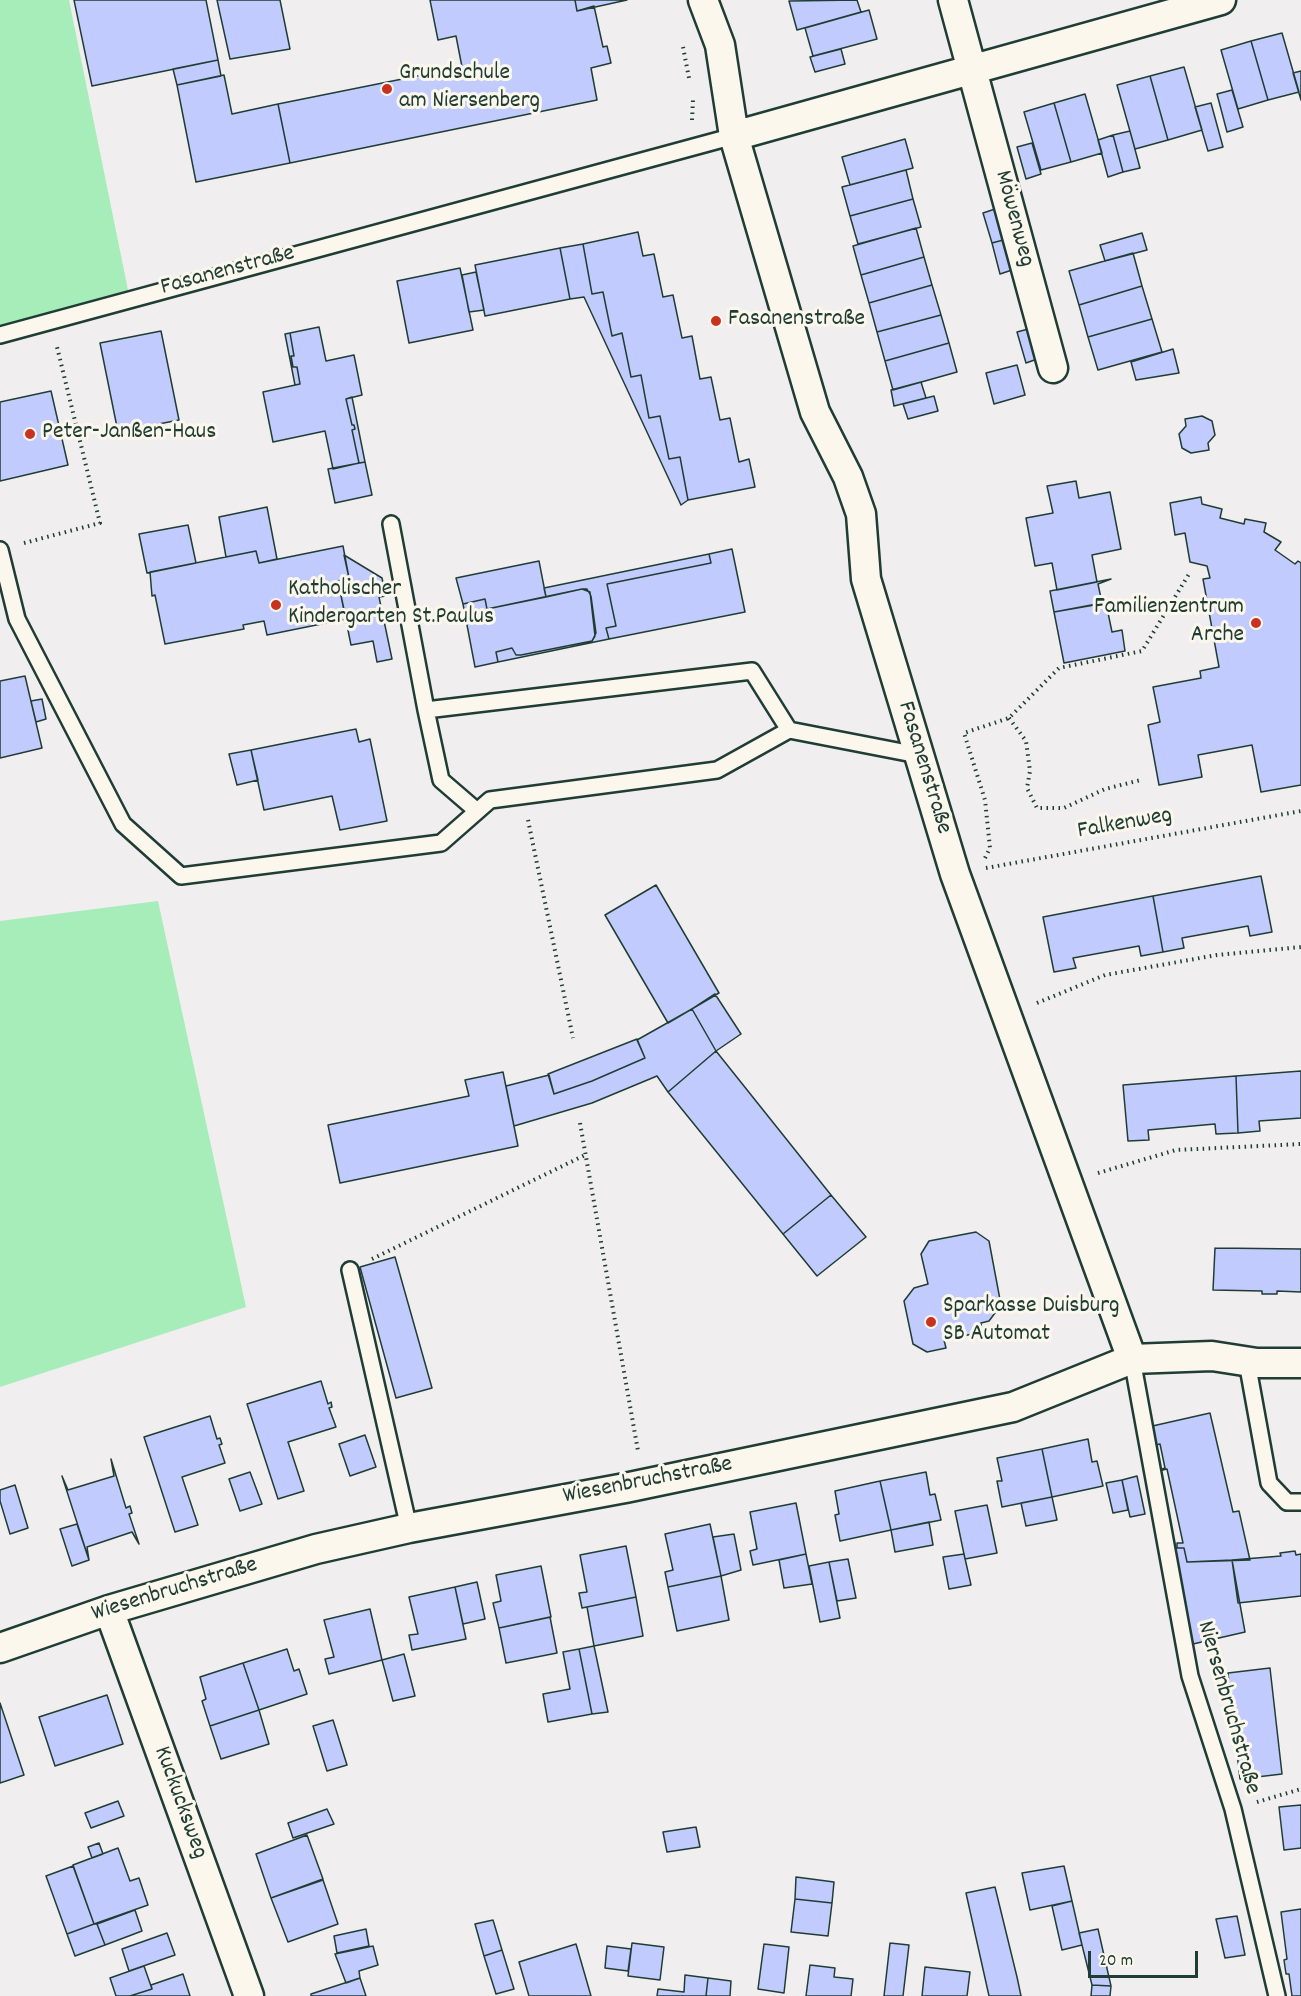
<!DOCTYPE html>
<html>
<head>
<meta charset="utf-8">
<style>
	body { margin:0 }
	#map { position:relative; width:1301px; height:1996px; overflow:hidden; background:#f0eeef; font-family:Dekko,sans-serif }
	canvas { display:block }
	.scale { position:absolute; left:1088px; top:1951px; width:110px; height:27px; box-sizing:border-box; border:3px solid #1f3d34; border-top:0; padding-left:8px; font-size:18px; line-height:21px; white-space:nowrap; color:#1f3d34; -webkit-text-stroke:4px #fbf7ec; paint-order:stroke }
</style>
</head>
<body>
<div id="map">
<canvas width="1301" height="1996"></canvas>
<div class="scale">20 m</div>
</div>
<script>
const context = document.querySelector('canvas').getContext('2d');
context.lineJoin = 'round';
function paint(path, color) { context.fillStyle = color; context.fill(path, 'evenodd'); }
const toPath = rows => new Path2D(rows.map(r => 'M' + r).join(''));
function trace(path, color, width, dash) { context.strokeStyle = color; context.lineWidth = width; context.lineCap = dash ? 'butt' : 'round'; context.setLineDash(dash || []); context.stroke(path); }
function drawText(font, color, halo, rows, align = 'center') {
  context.font = font + ' Dekko,sans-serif'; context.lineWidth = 6; context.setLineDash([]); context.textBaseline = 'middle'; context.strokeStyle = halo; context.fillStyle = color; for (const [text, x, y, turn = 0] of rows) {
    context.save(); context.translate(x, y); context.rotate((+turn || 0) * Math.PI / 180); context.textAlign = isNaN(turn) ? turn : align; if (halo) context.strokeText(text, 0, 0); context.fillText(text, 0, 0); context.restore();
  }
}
paint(toPath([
	[0,0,69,0,128,290,0,327],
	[158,901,246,1307,0,1387,0,921]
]), '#a7edb9');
const building = toPath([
	[74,0,206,0,218,60,92,86,74,0],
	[217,0,280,0,290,49,230,59,217,0],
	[430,0,575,0,577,11,594,6,603,47,607,46,611,63,591,68,597,100,290,163,278,104,462,67,456,36,438,40,430,0],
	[575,0,627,0,577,11,575,0],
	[857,0,861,12,797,30,789,1,857,0],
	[869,10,877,39,813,56,805,28,869,10],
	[1282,33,1299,92,1268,100,1251,41,1282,33],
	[1251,41,1268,100,1238,109,1221,50,1251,41],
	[841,49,845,64,815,72,810,57,841,49],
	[218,60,221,76,177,85,173,69,218,60],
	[1184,67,1202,130,1168,140,1150,76,1184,67],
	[1301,71,1301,100,1293,73,1301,71],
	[224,75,232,114,278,104,290,163,196,182,177,85,224,75],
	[1150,76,1168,140,1135,149,1117,85,1150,76],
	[1232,90,1243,127,1227,132,1217,94,1232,90],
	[1085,94,1102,153,1071,162,1054,103,1085,94],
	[1054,103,1071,162,1041,170,1024,112,1054,103],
	[1211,103,1223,147,1208,151,1195,107,1211,103],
	[1130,131,1140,168,1123,172,1113,135,1130,131],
	[1113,135,1123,172,1108,177,1098,140,1113,135],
	[905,139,913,168,850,185,842,157,905,139],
	[1032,143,1041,174,1026,179,1017,147,1032,143],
	[906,170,913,199,850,216,842,187,906,170],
	[913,199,921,227,858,244,850,216,913,199],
	[998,208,1007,239,992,243,983,213,998,208],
	[916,228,924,257,861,275,853,246,916,228],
	[638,232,643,256,654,254,663,297,673,295,682,338,692,336,700,379,711,377,720,420,730,418,739,462,749,459,755,487,688,500,680,457,669,459,660,416,649,418,641,375,631,377,622,333,612,336,603,292,592,294,583,244,638,232],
	[1142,233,1147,250,1105,261,1100,245,1142,233],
	[1007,239,1015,269,1000,274,992,243,1007,239],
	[583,244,592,294,603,292,612,336,622,333,631,377,641,375,649,418,660,416,669,459,680,457,688,500,681,505,584,297,570,299,560,248,583,244],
	[560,248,570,299,485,316,475,265,560,248],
	[1133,253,1142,286,1079,305,1069,271,1133,253],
	[924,257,932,285,869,303,861,275,924,257],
	[460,268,473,330,409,343,397,281,460,268],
	[476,272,484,310,469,312,462,275,476,272],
	[932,285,941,315,877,332,869,303,932,285],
	[1142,286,1152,319,1088,337,1079,305,1142,286],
	[941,315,949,343,885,361,877,332,941,315],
	[1152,319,1162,352,1098,370,1088,337,1152,319],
	[319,327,326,361,354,355,362,395,346,399,352,425,354,425,355,429,352,430,359,463,333,469,325,431,273,442,263,392,300,384,297,367,293,367,291,356,294,356,290,333,319,327],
	[1032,328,1040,358,1026,363,1017,332,1032,328],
	[161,331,179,420,118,432,100,343,161,331],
	[290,333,294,356,291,356,293,367,297,367,300,384,295,385,285,334,290,333],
	[949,343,957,372,893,390,885,361,949,343],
	[1173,349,1179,373,1136,380,1131,362,1173,349],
	[1017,365,1025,395,994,404,986,373,1017,365],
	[921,382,926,398,894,406,891,390,921,382],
	[51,391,68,465,0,481,0,402,51,391],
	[934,396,938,411,908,419,903,404,934,396],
	[352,397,365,462,359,463,352,430,355,429,354,425,352,425,346,399,352,397],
	[1202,416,1212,421,1215,435,1208,443,1209,450,1191,453,1182,448,1179,434,1186,426,1185,419,1202,416],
	[365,462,372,495,335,503,328,469,365,462],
	[1076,481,1079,498,1110,492,1121,549,1092,555,1097,582,1057,590,1052,563,1035,566,1026,518,1053,513,1047,486,1076,481],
	[1201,497,1202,504,1222,509,1220,518,1244,524,1245,519,1266,523,1264,532,1281,542,1275,550,1295,564,1298,561,1301,563,1301,785,1261,792,1252,745,1198,755,1202,777,1159,785,1148,725,1160,722,1153,687,1201,678,1200,671,1219,667,1203,579,1210,578,1207,566,1190,562,1185,533,1175,535,1170,503,1201,497],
	[267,507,277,559,259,563,256,551,226,557,219,517,267,507],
	[188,525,196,563,147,573,139,534,188,525],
	[343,546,349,578,338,581,346,619,267,635,264,621,243,625,244,629,165,644,155,595,152,596,150,572,256,551,259,563,343,546],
	[732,549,745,612,609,639,606,628,616,626,607,584,711,563,709,554,732,549],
	[709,554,711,563,607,584,616,626,606,628,609,639,498,662,496,652,512,648,516,655,521,655,592,641,595,636,590,592,582,589,546,597,544,588,709,554],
	[344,555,382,578,386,596,379,597,392,659,377,662,373,641,351,645,338,581,349,578,344,555],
	[539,561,546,597,487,609,485,599,463,604,456,578,539,561],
	[1111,579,1098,584,1102,603,1054,612,1050,591,1111,579],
	[582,589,587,589,591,596,596,633,592,641,521,655,516,655,512,648,496,652,498,662,475,667,463,604,485,599,487,609,582,589],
	[1106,603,1112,632,1122,630,1125,651,1064,663,1054,612,1106,603],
	[25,676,42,748,0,758,0,681,25,676],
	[42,699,46,719,36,722,31,701,42,699],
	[356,729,359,742,370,739,387,821,340,830,332,796,264,810,251,750,356,729],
	[251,750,258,780,237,785,229,754,251,750],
	[1261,876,1272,932,1250,936,1248,926,1182,938,1184,948,1163,952,1153,896,1261,876],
	[656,885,719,993,668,1023,605,915,656,885],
	[1153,896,1163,952,1141,956,1139,946,1073,958,1076,968,1054,972,1043,917,1153,896],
	[715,994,741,1034,716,1051,692,1009,715,994],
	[692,1009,716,1051,668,1092,657,1076,592,1103,514,1126,506,1086,549,1075,554,1094,592,1081,645,1058,637,1040,692,1009],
	[637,1039,645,1058,592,1081,554,1094,548,1074,637,1039],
	[716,1051,831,1195,783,1234,668,1092,716,1051],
	[1301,1071,1301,1118,1259,1121,1260,1131,1238,1133,1236,1076,1301,1071],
	[503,1072,518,1146,340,1183,328,1125,469,1096,465,1080,503,1072],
	[1236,1076,1238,1133,1216,1134,1215,1124,1148,1130,1149,1140,1128,1141,1123,1085,1236,1076],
	[831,1195,866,1237,817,1276,783,1234,831,1195],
	[976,1232,989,1241,1001,1305,989,1321,981,1323,982,1332,944,1340,946,1348,927,1352,913,1344,904,1301,914,1288,928,1284,921,1254,929,1241,976,1232],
	[1215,1248,1301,1249,1301,1292,1277,1291,1277,1294,1262,1294,1262,1291,1213,1290,1215,1248],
	[395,1257,432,1388,396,1398,360,1267,395,1257],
	[321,1381,328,1404,331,1402,332,1407,329,1408,336,1427,288,1442,304,1491,278,1499,247,1404,321,1381],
	[1210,1413,1233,1512,1239,1511,1250,1560,1187,1562,1184,1548,1177,1548,1177,1543,1183,1543,1167,1469,1154,1472,1165,1468,1160,1444,1152,1446,1148,1427,1210,1413],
	[210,1416,217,1439,220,1438,222,1444,219,1445,225,1463,182,1477,198,1525,175,1532,144,1437,210,1416],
	[365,1435,376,1467,350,1476,339,1444,365,1435],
	[1088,1439,1092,1462,1097,1461,1103,1486,1052,1497,1042,1449,1088,1439],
	[1042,1449,1052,1497,1002,1507,997,1481,1002,1481,997,1458,1042,1449],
	[111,1459,126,1508,130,1506,132,1513,129,1514,139,1544,132,1532,87,1547,89,1560,62,1476,68,1490,114,1476,111,1459],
	[250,1472,262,1504,240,1511,229,1479,250,1472],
	[926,1472,930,1495,935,1494,941,1520,891,1530,880,1481,926,1472],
	[1137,1476,1145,1514,1130,1517,1122,1480,1137,1476],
	[1122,1480,1128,1510,1113,1513,1106,1483,1122,1480],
	[880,1481,891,1530,840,1541,835,1515,839,1514,835,1491,880,1481],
	[15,1485,28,1528,10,1534,0,1501,0,1490,15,1485],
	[1052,1497,1057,1520,1026,1526,1021,1503,1052,1497],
	[796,1503,806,1554,753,1565,750,1551,757,1549,750,1512,796,1503],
	[987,1505,997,1553,965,1559,955,1511,987,1505],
	[929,1522,933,1545,895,1552,891,1530,929,1522],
	[77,1524,89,1560,72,1566,60,1529,77,1524],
	[710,1524,721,1576,668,1587,665,1572,673,1570,665,1534,710,1524],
	[734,1534,741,1570,721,1576,713,1537,734,1534],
	[626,1546,636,1597,582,1608,579,1593,587,1592,580,1555,626,1546],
	[1177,1548,1184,1548,1187,1562,1232,1560,1245,1632,1193,1644,1171,1549,1177,1548],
	[1295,1551,1296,1555,1301,1554,1301,1596,1238,1603,1232,1560,1281,1556,1280,1553,1295,1551],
	[806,1554,812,1584,784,1588,779,1560,806,1554],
	[964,1554,971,1585,949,1589,943,1557,964,1554],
	[848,1559,856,1598,837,1601,829,1562,848,1559],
	[829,1562,840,1618,820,1622,809,1566,829,1562],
	[541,1566,551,1617,499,1628,493,1603,501,1601,496,1575,541,1566],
	[721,1576,729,1620,677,1631,668,1587,721,1576],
	[477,1582,485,1619,463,1624,455,1587,477,1582],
	[455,1587,466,1639,412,1650,409,1635,418,1634,409,1597,455,1587],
	[636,1597,643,1636,594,1646,587,1607,636,1597],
	[370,1609,382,1660,329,1674,325,1659,334,1657,324,1620,370,1609],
	[550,1617,557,1653,506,1663,499,1628,550,1617],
	[594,1646,608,1712,592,1714,579,1649,594,1646],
	[287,1649,294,1671,299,1669,307,1694,259,1710,243,1663,287,1649],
	[579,1649,592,1714,548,1722,543,1694,570,1689,563,1652,579,1649],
	[404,1654,415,1696,393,1701,382,1660,404,1654],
	[243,1663,259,1710,210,1726,202,1701,206,1699,200,1677,243,1663],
	[1270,1668,1282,1774,1240,1779,1235,1736,1231,1736,1230,1721,1233,1721,1228,1673,1270,1668],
	[107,1695,123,1744,55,1766,39,1717,107,1695],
	[0,1703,24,1775,0,1783,0,1703],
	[259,1710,269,1744,221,1759,210,1726,259,1710],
	[333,1720,347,1765,327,1771,313,1726,333,1720],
	[118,1801,124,1816,91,1828,85,1813,118,1801],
	[1301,1805,1301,1848,1284,1850,1279,1807,1301,1805],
	[327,1809,334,1824,293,1838,288,1823,327,1809],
	[696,1827,700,1847,667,1852,663,1832,696,1827],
	[307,1835,323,1879,271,1898,256,1854,307,1835],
	[99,1843,103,1854,92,1858,88,1847,99,1843],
	[118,1848,130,1881,139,1878,148,1905,94,1924,73,1865,118,1848],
	[73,1866,94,1924,67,1934,46,1876,73,1866],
	[1064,1866,1072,1901,1030,1910,1022,1873,1064,1866],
	[796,1877,834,1882,832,1903,795,1899,796,1877],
	[323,1880,338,1924,288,1942,271,1898,323,1880],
	[995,1887,1017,1977,1021,1996,989,1996,966,1893,995,1887],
	[795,1899,832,1903,828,1936,791,1932,795,1899],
	[1072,1901,1082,1945,1062,1950,1052,1906,1072,1901],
	[1301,1909,1301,1996,1292,1996,1289,1974,1286,1974,1284,1960,1287,1959,1281,1912,1301,1909],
	[135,1910,142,1931,105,1945,97,1924,135,1910],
	[1237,1916,1245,1955,1225,1958,1216,1919,1237,1916],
	[493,1920,502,1950,484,1956,475,1924,493,1920],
	[94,1924,97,1924,105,1945,75,1956,67,1934,94,1924],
	[366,1929,369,1946,337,1953,334,1936,366,1929],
	[1098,1929,1111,1986,1092,1985,1079,1933,1098,1929],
	[167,1933,175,1955,129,1971,122,1949,167,1933],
	[632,1943,664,1947,660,1980,628,1976,632,1943],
	[890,1943,909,1945,903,1996,884,1996,890,1943],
	[576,1944,591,1996,529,1996,519,1962,576,1944],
	[764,1944,789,1947,784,1993,758,1989,764,1944],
	[373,1946,378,1965,359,1971,360,1978,346,1983,335,1954,373,1946],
	[607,1946,631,1949,628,1971,605,1968,607,1946],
	[502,1950,514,1989,496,1994,484,1956,502,1950],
	[810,1965,835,1968,834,1977,853,1979,851,1996,806,1996,810,1965],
	[144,1966,152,1989,130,1996,116,1996,110,1978,144,1966],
	[925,1967,970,1972,967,1996,922,1996,925,1967],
	[183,1974,190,1996,130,1996,152,1989,151,1985,183,1974],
	[685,1975,708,1978,706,1996,657,1996,658,1989,684,1992,685,1975],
	[360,1978,366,1996,311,1996,311,1994,360,1978],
	[708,1978,731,1981,730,1996,706,1996,708,1978],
	[1092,1985,1111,1986,1110,1996,1091,1996,1092,1985]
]);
paint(building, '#c2cbfd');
trace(building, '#1f3d34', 1.5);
const service = toPath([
	[0,335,734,136],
	[391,524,426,710,752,671,789,730,918,755],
	[0,550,17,619,123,824,181,876,441,843,490,800,717,770,789,730],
	[426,710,441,780,477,811],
	[350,1270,409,1528],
	[1132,1359,1190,1676,1233,1809,1277,1996],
	[1247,1362,1269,1483,1287,1502,1301,1502]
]);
const minor = toPath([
	[703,0,720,45,734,136,815,412,848,477,861,514,866,579,955,874,1132,1359],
	[953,0,1053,368],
	[734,136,1221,0],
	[109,1610,249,1996],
	[0,1648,109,1610,316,1549,409,1528,625,1488,1013,1407,1132,1359,1212,1356,1257,1363,1301,1363]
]);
trace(service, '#1f3d34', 20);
trace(minor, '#1f3d34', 33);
trace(toPath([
	[683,47,689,78],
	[692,120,693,100],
	[24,543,100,523,57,347],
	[1009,718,1026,741,1030,771,1027,788,1037,808,1064,808,1105,789,1141,780],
	[528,820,573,1038],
	[985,858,990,848,985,800,964,733,1009,718,1059,668,1142,651,1189,574],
	[986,868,1301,811],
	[1037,1003,1105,975,1217,955,1301,947],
	[580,1123,638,1451],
	[1098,1173,1176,1150,1301,1144],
	[372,1259,585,1155],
	[1257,1802,1301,1789]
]), '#1f3d34', 4, [1.5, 4.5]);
trace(service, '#fbf7ec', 15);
trace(minor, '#fbf7ec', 28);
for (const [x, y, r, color] of [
	[387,89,6,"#c8321e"],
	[716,321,6,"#c8321e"],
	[30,434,6,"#c8321e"],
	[276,605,6,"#c8321e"],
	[1256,623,6,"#c8321e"],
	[931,1322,6,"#c8321e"]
]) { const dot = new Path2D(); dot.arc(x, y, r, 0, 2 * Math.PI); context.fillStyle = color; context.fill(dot); trace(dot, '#fbf7ec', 2); }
drawText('24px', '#1f3d34', '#fbf7ec', [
	["Grundschule",399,75],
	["am Niersenberg",399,103],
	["Fasanenstraße",728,321],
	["Peter-Janßen-Haus",42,434],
	["Katholischer",288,591],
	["Kindergarten St.Paulus",288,619],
	["Familienzentrum",1244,609,"right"],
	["Arche",1244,637,"right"],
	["Sparkasse Duisburg",943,1308],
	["SB Automat",943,1336]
], 'left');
drawText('24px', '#1f3d34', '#fbf7ec', [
	["Möwenweg",1013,219,75],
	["Fasanenstraße",228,272,-15],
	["Fasanenstraße",923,768,73],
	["Falkenweg",1125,825,-10],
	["Wiesenbruchstraße",648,1482,-11],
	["Wiesenbruchstraße",175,1591,-17],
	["Niersenbruchstraße",1227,1708,74],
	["Kuckucksweg",179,1803,70]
]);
</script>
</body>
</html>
